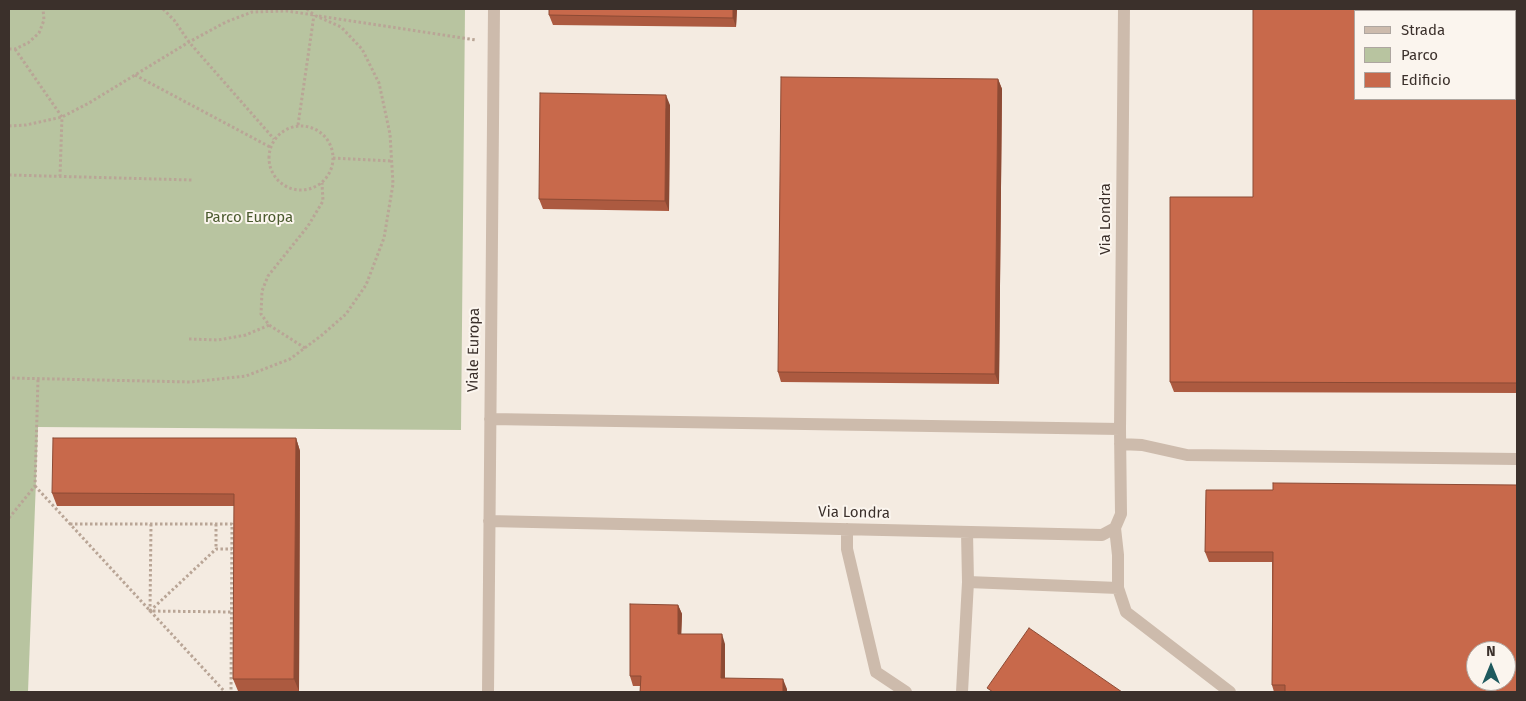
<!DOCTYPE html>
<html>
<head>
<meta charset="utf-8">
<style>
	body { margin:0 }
	#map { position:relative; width:1526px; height:701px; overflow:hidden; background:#f4ebe1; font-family:"Fira Sans",sans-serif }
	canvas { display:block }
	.frame { position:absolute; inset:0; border:10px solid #3b302b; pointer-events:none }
	.legend { position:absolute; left:1354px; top:10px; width:162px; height:90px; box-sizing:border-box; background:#fbf5ee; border:1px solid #aea6a0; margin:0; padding:6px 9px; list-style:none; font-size:15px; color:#3b302b }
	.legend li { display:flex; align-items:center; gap:10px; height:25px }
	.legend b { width:25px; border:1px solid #aea6a0 }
	.north { position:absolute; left:1466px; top:641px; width:50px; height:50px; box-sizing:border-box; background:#fbf5ee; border:1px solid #aea6a0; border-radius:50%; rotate:0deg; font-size:14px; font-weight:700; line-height:20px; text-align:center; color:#3b302b }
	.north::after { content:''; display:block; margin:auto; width:18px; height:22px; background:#1f5a5e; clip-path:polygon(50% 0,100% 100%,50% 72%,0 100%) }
</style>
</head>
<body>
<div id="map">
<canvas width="1526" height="701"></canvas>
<div class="frame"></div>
<ul class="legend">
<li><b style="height:6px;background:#cdbbac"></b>Strada</li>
<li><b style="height:14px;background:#b8c4a0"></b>Parco</li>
<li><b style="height:14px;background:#c8694b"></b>Edificio</li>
</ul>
<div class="north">N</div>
</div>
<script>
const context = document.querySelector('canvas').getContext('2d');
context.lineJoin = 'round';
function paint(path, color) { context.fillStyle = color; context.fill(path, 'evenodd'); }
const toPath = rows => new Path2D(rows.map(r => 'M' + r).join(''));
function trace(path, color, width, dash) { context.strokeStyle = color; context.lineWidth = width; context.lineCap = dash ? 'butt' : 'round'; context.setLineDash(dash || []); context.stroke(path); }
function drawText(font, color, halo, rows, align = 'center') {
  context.font = font + ' "Fira Sans",sans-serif'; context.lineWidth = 4; context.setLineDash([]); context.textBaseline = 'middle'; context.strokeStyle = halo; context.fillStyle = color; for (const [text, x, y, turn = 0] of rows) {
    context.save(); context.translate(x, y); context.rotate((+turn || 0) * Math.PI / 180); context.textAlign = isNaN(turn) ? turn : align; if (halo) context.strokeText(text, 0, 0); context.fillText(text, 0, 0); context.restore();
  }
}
paint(toPath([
	[9,9,465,9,461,430,38,427,28,692,9,692]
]), '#b8c4a0');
trace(toPath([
	[163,9,174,20,189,42,274,139],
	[307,9,313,14],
	[319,16,476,40],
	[9,49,15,49,28,43,39,33,44,20,43,9],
	[15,49,62,117,60,176],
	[135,75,270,147],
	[298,125,314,15],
	'269 158a32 32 0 1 1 64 0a32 32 0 1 1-64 0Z',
	[9,126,26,125,62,117,89,103,189,42,226,22,252,12,287,11,314,15,341,27,362,49,379,83,390,134,393,184,384,238,366,285,346,314,322,335,290,359,246,376,191,382,9,378],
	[333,158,391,161],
	[9,175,192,180],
	[189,339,218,340,246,335,269,325],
	[305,348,269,325,261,314,262,291,268,276,308,226,323,201,322,183],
	[35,486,225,692],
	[9,518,35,486,38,379],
	[70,524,232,524,231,692],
	[151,524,150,611,231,612],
	[216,524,216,549],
	[150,611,216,549,232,549]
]), '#b9a596', 3, [2.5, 2.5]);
trace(toPath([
	[1120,429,1124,9],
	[1120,444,1142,445,1187,455,1517,459],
	[489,521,1102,535,1115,528,1121,514,1120,429,490,419],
	[847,529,847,549,876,672,906,692],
	[967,532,968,582],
	[1118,588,1126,612,1230,692],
	[488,692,494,9],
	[962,692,968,582,1118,588,1118,555,1115,528]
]), '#cdbbac', 12);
paint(toPath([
	[737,9,736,27,553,25,549,15],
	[1517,9,1517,393,1174,392,1170,382,1253,197],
	[998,79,1002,89,999,384,781,382,778,372],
	[670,105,669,211,543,209,539,199],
	[296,438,300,451,299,691,238,691,233,679,234,506,57,506,52,493],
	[1206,490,1517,692,1274,692,1272,685,1272,562,1209,562,1205,552],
	[678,605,682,614,681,634,725,644,725,678,787,689,787,692,640,692,640,686,633,686,630,676]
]), '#ac5a40');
paint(toPath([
	[733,9,737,9,736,27,733,18],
	[998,79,1002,89,999,384,995,374],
	[666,95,670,105,669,211,665,201],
	[296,438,300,451,299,691,294,679],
	[678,605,682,614,681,643,678,634],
	[722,634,725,644,725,688,721,678],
	[783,679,787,689,787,692,783,692]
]), '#8c4a34');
const building = toPath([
	[549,9,733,9,733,18,549,15,549,9],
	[1253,9,1517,9,1517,383,1170,382,1170,197,1253,197,1253,9],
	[1355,11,1515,11,1515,99,1355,99,1355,11],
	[781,77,998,79,995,374,778,372,781,77],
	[540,93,666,95,665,201,539,199,540,93],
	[53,438,296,438,294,679,233,679,234,494,52,493,53,438],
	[1273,483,1517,485,1517,692,1285,692,1285,685,1272,685,1273,552,1205,552,1206,490,1273,490,1273,483],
	[1476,651,1506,651,1506,681,1476,681,1476,651],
	[630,604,678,605,678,634,722,634,721,678,783,679,783,692,640,692,641,676,630,676,630,604],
	[1029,628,1122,692,993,692,987,688,1029,628]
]);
paint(building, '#c8694b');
trace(building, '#8c4a34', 1);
drawText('15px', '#4a5a2e', '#fbf5ee', [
	["Parco Europa",249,218]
]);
drawText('15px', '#3b302b', '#fbf5ee', [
	["Via Londra",1106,219,-90],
	["Viale Europa",474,350,-89],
	["Via Londra",854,513,1]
]);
</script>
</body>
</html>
